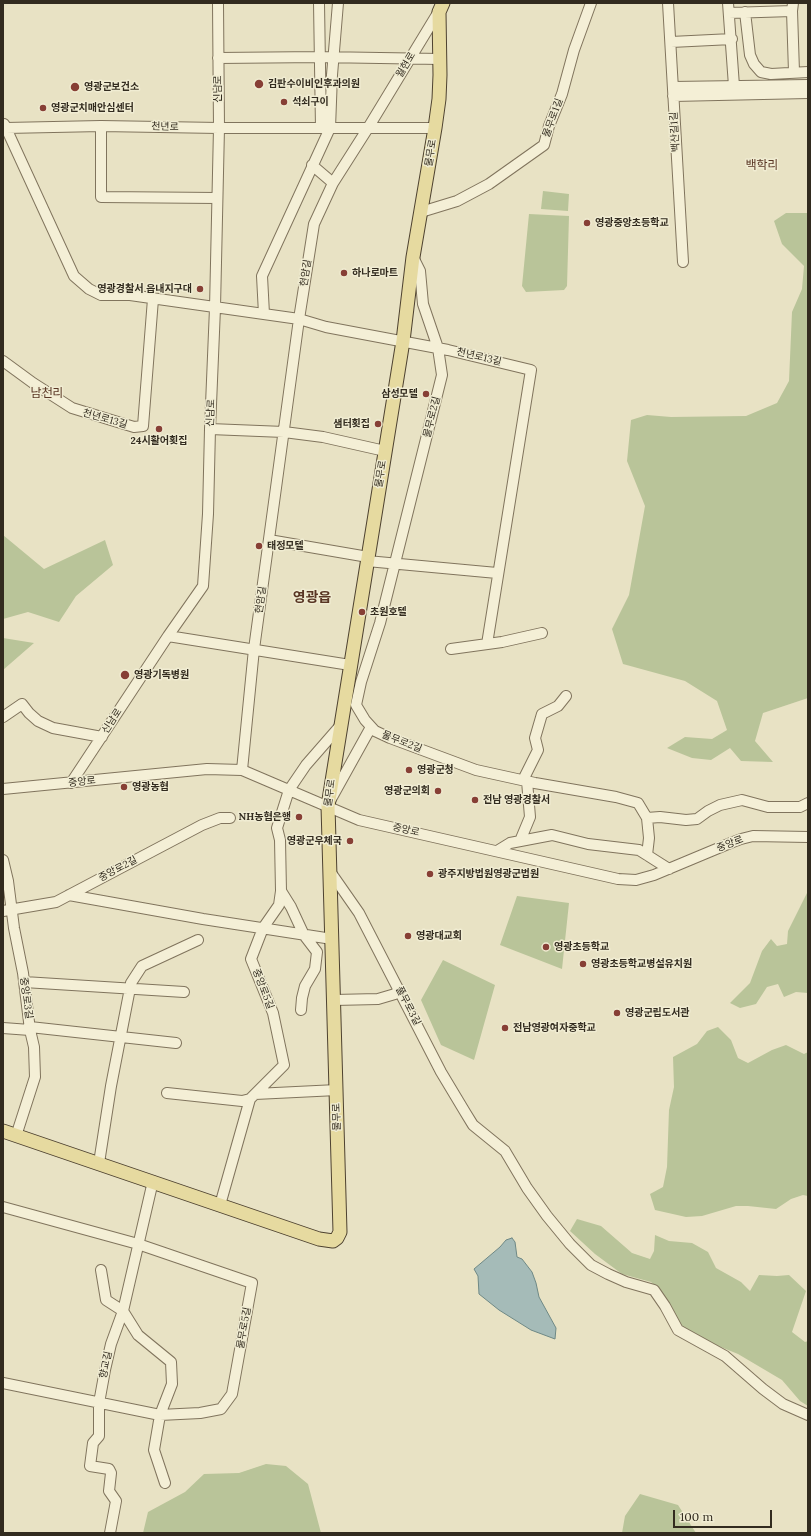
<!DOCTYPE html>
<html>
<head>
<meta charset="utf-8">
<style>
	body { margin:0 }
	#map { position:relative; width:811px; height:1536px; overflow:hidden; background:#e8e2c4; font-family:Lora,serif }
	canvas { display:block }
	.frame { position:absolute; inset:0; border:4px solid #322b1f; pointer-events:none }
	.scale { position:absolute; left:673px; top:1510px; width:99px; height:18px; box-sizing:border-box; border:2px solid #322b1f; border-top:0; padding-left:5px; font-size:12px; line-height:14px; white-space:nowrap; color:#322b1f; -webkit-text-stroke:3px #f0ecd2; paint-order:stroke }
</style>
</head>
<body>
<div id="map">
<canvas width="811" height="1536"></canvas>
<div class="frame"></div>
<div class="scale">100 m</div>
</div>
<script>
const context = document.querySelector('canvas').getContext('2d');
context.lineJoin = 'round';
function paint(path, color) { context.fillStyle = color; context.fill(path, 'evenodd'); }
const toPath = rows => new Path2D(rows.map(r => 'M' + r).join(''));
function trace(path, color, width, dash) { context.strokeStyle = color; context.lineWidth = width; context.lineCap = dash ? 'butt' : 'round'; context.setLineDash(dash || []); context.stroke(path); }
function drawText(font, color, halo, rows, align = 'center') {
  context.font = font + ' Lora,"Noto Sans KR",serif'; context.lineWidth = 3; context.setLineDash([]); context.textBaseline = 'middle'; context.strokeStyle = halo; context.fillStyle = color; for (const [text, x, y, turn = 0] of rows) {
    context.save(); context.translate(x, y); context.rotate((+turn || 0) * Math.PI / 180); context.textAlign = isNaN(turn) ? turn : align; if (halo) context.strokeText(text, 0, 0); context.fillText(text, 0, 0); context.restore();
  }
}
paint(toPath([
	[543,191,569,194,568,211,541,209],
	[786,213,808,213,808,698,763,713,755,741,773,762,741,761,730,748,711,760,692,758,667,748,685,737,712,739,727,730,717,701,685,681,623,664,612,629,629,595,645,506,627,461,631,420,647,415,671,417,746,416,777,403,789,381,792,312,802,289,804,266,782,244,774,221],
	[529,214,569,216,567,286,564,290,526,292,522,286],
	[3,535,44,569,105,540,113,565,76,596,59,622,28,612,3,619],
	[3,638,34,643,3,670],
	[808,891,808,993,796,992,784,997,778,984,767,987,756,1004,740,1008,730,1003,750,983,762,951,771,939,777,946,787,944,788,931],
	[517,896,569,903,562,969,500,945],
	[443,960,495,985,474,1060,441,1045,421,1000],
	[718,1027,731,1040,738,1058,748,1063,772,1050,786,1045,804,1054,808,1052,808,1196,803,1195,791,1199,776,1209,748,1206,736,1206,702,1216,686,1217,655,1210,650,1194,663,1187,667,1167,669,1110,674,1087,673,1057,697,1044,707,1031],
	[577,1219,601,1226,632,1253,650,1259,654,1251,655,1235,669,1241,692,1243,708,1252,716,1268,741,1282,750,1291,759,1275,777,1276,789,1275,806,1291,792,1332,805,1342,808,1341,808,1406,800,1401,782,1380,738,1354,706,1341,683,1328,661,1292,651,1282,622,1274,595,1254,570,1231],
	[266,1464,286,1466,308,1484,321,1533,143,1533,148,1512,185,1492,204,1474,239,1473],
	[640,1494,678,1505,696,1533,622,1533,625,1516]
]), '#b9c499');
const water = toPath([
	[512,1238,515,1242,517,1257,522,1259,532,1272,536,1283,539,1297,556,1328,555,1339,531,1330,499,1310,479,1294,478,1276,474,1269,500,1247,506,1240,512,1238]
]);
paint(water, '#a5bbb8');
trace(water, '#6e8885', 1);
const minor = toPath([
	[319,3,321,128],
	[668,3,683,262],
	[728,3,734,86],
	[792,11,794,72],
	[745,12,750,55,754,64,761,72,771,74,808,72],
	[729,13,792,11,793,3],
	[671,42,732,39],
	[218,58,320,57,440,59],
	[673,87,808,85],
	[673,96,808,93],
	[4,124,6,128,101,126,219,128,435,128],
	[101,126,101,197,217,198],
	[3,130,6,128,74,276,89,289,101,295,130,295,299,319,326,327,448,350,531,370,487,644],
	[312,165,333,183],
	[421,212,457,201,489,184,544,145,549,126,562,94,574,50,591,3],
	[413,257,420,271,423,304,438,348,442,375,380,623,361,682,356,705,365,720,375,731,390,738,476,770,535,783,616,797,638,803,647,818,660,817,686,820,697,819,708,811,720,805,742,800,768,807,800,807,808,803],
	[264,314,262,276,330,128,332,75,338,3],
	[3,361,33,383,72,408,134,427,143,426,153,299],
	[210,429,284,432,323,437,385,451],
	[269,540,368,557],
	[367,561,497,573],
	[168,636,350,665],
	[451,649,502,642,542,633],
	[3,717,22,704,29,713,38,721,53,728,102,737],
	[242,770,254,649,299,319,314,224,333,183,368,128,439,11],
	[523,780,538,750,535,738,542,714,558,706,566,696],
	[71,783,168,636,203,586,208,514,210,429,215,308,219,128,218,3],
	[3,789,207,769,242,770,359,820,618,879,636,880,654,875,733,842,741,839,753,836,808,837],
	[331,799,371,727],
	[647,818,649,838,647,855],
	[520,841,530,817,527,781],
	[497,851,510,843,552,835,588,844,639,850,669,869],
	[3,860,8,881,14,928,23,973,30,1030,34,1047,35,1077,16,1136],
	[329,870,359,913,441,1072,465,1112,473,1125,505,1151,527,1188,547,1216,570,1244,591,1265,608,1274,626,1282,654,1290,665,1306,678,1330,725,1356,763,1389,783,1404,808,1415],
	[281,891,291,907,304,935,317,952,315,969,305,986,302,998,301,1010],
	[69,895,203,919,332,939],
	[3,911,56,902,202,825,220,818,230,818],
	[24,982,184,992],
	[334,1000,378,999,395,994,399,989],
	[30,1027,176,1043],
	[3,1028,30,1030],
	[167,1093,242,1101,250,1099,284,1065,273,1013,251,959,263,928,279,905,281,891,280,840,277,828,289,790,306,765,340,726],
	[255,1094,337,1090],
	[99,1163,111,1086,131,983,142,966,198,940],
	[220,1205,250,1099],
	[3,1207,138,1244,252,1283,232,1394,221,1409,200,1413,160,1415,3,1383],
	[101,1270,106,1300,123,1311,138,1335,171,1362,172,1384,160,1415,154,1450,165,1483],
	[110,1533,116,1501,109,1491,111,1473,109,1469,90,1466,93,1443,99,1436,99,1403,105,1370,111,1344,123,1311,153,1181]
]);
const major = toPath([
	[3,1131,319,1239,333,1241,337,1238,340,1232,328,806,403,341,413,257,435,128,439,99,440,75,439,12,443,3]
]);
trace(minor, '#80745d', 12);
trace(major, '#4e4230', 15);
trace(minor, '#f4efd6', 10);
trace(major, '#e6daa0', 13);
for (const [x, y, r, color] of [
	[259,84,5,"#873f35"],
	[75,87,5,"#873f35"],
	[284,102,4,"#873f35"],
	[43,108,4,"#873f35"],
	[587,223,4,"#873f35"],
	[344,273,4,"#873f35"],
	[200,289,4,"#873f35"],
	[426,394,4,"#873f35"],
	[378,424,4,"#873f35"],
	[159,429,4,"#873f35"],
	[259,546,4,"#873f35"],
	[362,612,4,"#873f35"],
	[125,675,5,"#873f35"],
	[409,770,4,"#873f35"],
	[124,787,4,"#873f35"],
	[438,791,4,"#873f35"],
	[475,800,4,"#873f35"],
	[299,817,4,"#873f35"],
	[350,841,4,"#873f35"],
	[430,874,4,"#873f35"],
	[408,936,4,"#873f35"],
	[546,947,4,"#873f35"],
	[583,964,4,"#873f35"],
	[617,1013,4,"#873f35"],
	[505,1028,4,"#873f35"]
]) { const dot = new Path2D(); dot.arc(x, y, r, 0, 2 * Math.PI); context.fillStyle = color; context.fill(dot); trace(dot, '#f0ecd2', 1.5); }
drawText('10px', '#322b1f', '#f0ecd2', [
	["월현로",406,65,-59],
	["신남로",218,89,-90],
	["물무로1길",553,118,-70],
	["천년로",165,127,1],
	["백산길1길",675,132,-93],
	["물무로",431,153,-81],
	["현암길",306,273,-81],
	["천년로13길",479,357,13],
	["신남로",211,413,-87],
	["물무로2길",432,417,-76],
	["천년로13길",105,419,16],
	["물무로",381,474,-81],
	["현암길",261,600,-82],
	["신남로",112,721,-57],
	["물무로2길",402,742,21],
	["중앙로",82,782,-6],
	["물무로",330,793,-82],
	["중앙로",406,830,13],
	["중앙로",730,844,-20],
	["중앙로2길",118,869,-28],
	["중앙로5길",263,989,69],
	["중앙로3길",26,998,82],
	["풀무로3길",408,1006,63],
	["물무로",337,1117,-92],
	["물무로5길",244,1328,-80],
	["향교길",106,1365,-78]
]);
drawText('bold 10px', '#322b1f', '#f0ecd2', [
	["김판수이비인후과의원",268,84],
	["영광군보건소",84,87],
	["석쇠구이",292,102],
	["영광군치매안심센터",51,108],
	["영광중앙초등학교",595,223],
	["하나로마트",352,273],
	["영광경찰서 읍내지구대",192,289,"right"],
	["삼성모텔",418,394,"right"],
	["샘터횟집",370,424,"right"],
	["24시활어횟집",159,441,"center"],
	["태정모텔",267,546],
	["초원호텔",370,612],
	["영광기독병원",134,675],
	["영광군청",417,770],
	["영광농협",132,787],
	["영광군의회",430,791,"right"],
	["전남 영광경찰서",483,800],
	["NH농협은행",291,817,"right"],
	["영광군우체국",342,841,"right"],
	["광주지방법원영광군법원",438,874],
	["영광대교회",416,936],
	["영광초등학교",554,947],
	["영광초등학교병설유치원",591,964],
	["영광군립도서관",625,1013],
	["전남영광여자중학교",513,1028]
], 'left');
drawText('12px', '#593624', '#f0ecd2', [
	["백학리",762,166],
	["남천리",47,394]
]);
drawText('bold 14px', '#593624', '#f0ecd2', [
	["영광읍",312,598]
]);
</script>
</body>
</html>
